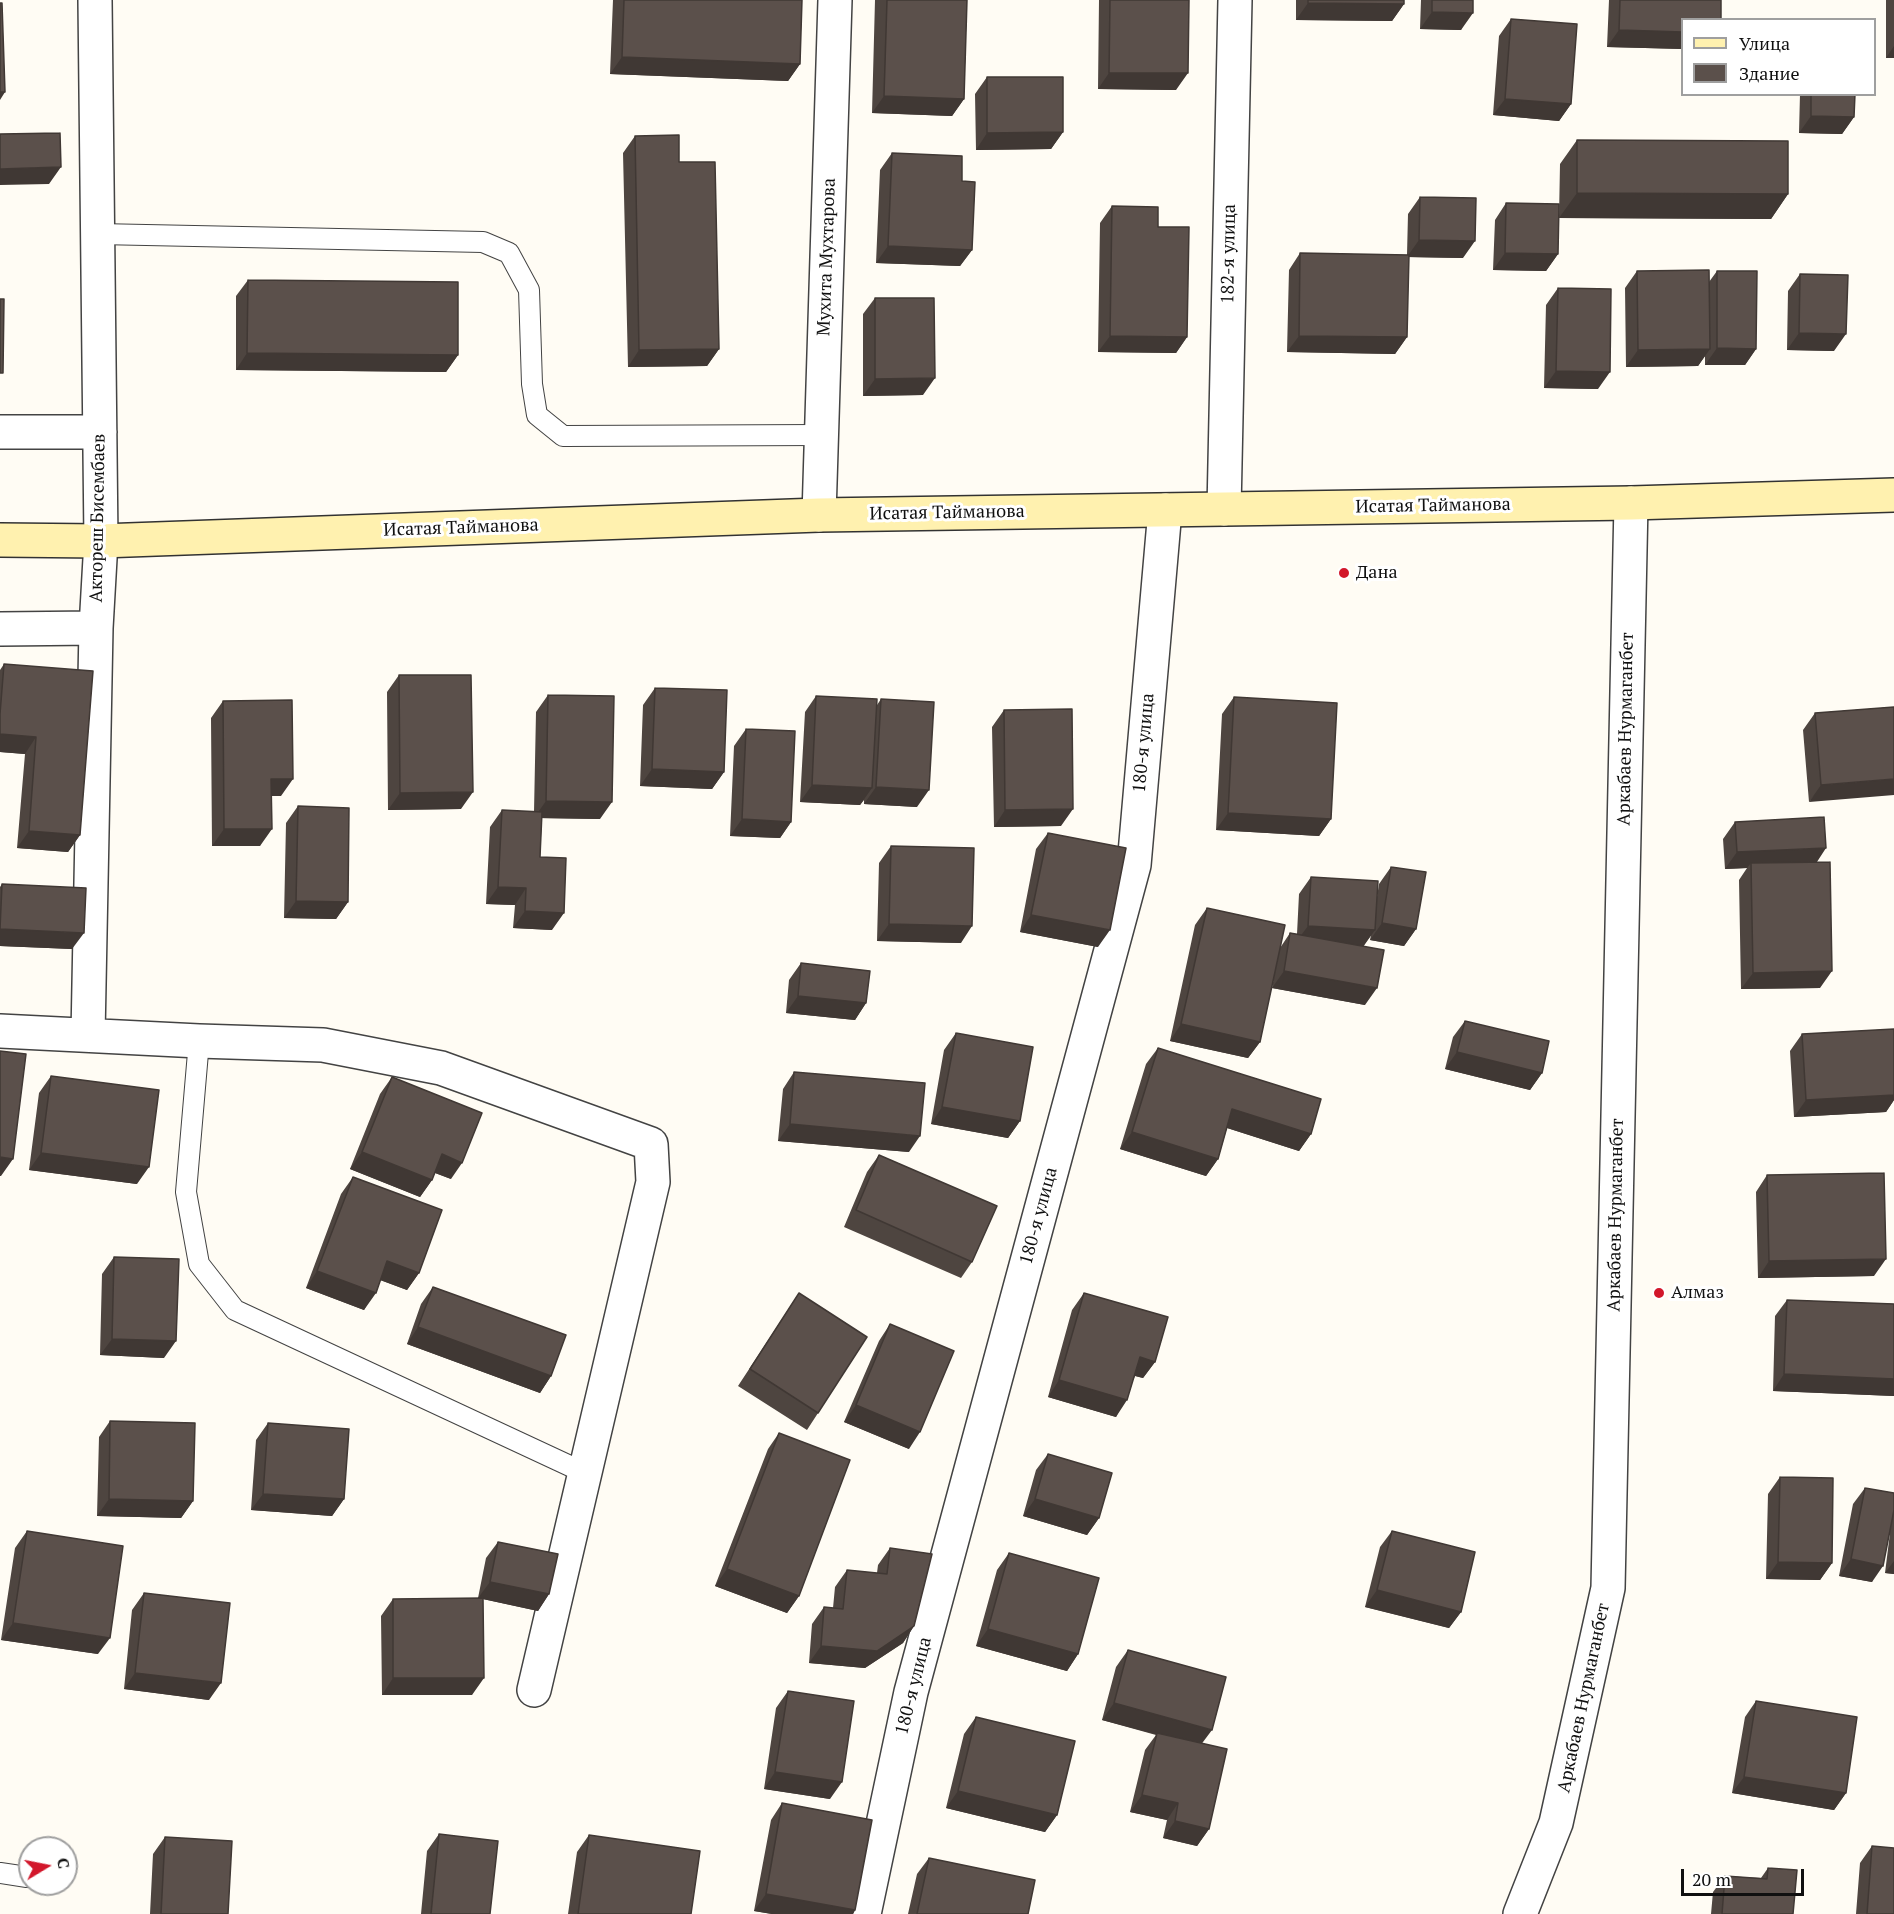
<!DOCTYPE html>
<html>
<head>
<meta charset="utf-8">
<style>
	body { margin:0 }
	#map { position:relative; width:1894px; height:1914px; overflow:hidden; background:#fffcf4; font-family:"PT Serif",serif }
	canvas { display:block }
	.legend { position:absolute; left:1681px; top:18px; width:195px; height:78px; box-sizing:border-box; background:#fff; border:2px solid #9f9f9f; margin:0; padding:8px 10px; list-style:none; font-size:18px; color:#101010 }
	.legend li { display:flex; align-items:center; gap:12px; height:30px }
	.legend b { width:30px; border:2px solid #9f9f9f }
	.north { position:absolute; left:18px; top:1836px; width:60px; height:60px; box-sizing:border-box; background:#fff; border:2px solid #9f9f9f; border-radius:50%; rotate:80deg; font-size:16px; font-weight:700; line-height:24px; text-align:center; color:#101010 }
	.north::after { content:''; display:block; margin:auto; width:21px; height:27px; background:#d2172b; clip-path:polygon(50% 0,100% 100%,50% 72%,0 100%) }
	.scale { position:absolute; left:1681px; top:1869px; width:123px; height:27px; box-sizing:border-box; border:3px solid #101010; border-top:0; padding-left:8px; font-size:18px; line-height:21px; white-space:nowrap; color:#101010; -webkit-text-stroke:4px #fff; paint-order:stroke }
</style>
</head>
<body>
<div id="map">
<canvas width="1894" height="1914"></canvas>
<ul class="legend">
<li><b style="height:8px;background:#fff1af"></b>Улица</li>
<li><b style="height:16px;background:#5b504b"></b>Здание</li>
</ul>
<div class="north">С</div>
<div class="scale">20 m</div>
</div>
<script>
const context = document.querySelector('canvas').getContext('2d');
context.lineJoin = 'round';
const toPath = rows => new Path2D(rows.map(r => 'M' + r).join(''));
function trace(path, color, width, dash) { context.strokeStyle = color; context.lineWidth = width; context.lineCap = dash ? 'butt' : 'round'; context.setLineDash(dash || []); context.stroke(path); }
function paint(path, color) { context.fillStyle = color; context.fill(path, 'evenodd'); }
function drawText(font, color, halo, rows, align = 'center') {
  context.font = font + ' "PT Serif",serif'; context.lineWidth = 6; context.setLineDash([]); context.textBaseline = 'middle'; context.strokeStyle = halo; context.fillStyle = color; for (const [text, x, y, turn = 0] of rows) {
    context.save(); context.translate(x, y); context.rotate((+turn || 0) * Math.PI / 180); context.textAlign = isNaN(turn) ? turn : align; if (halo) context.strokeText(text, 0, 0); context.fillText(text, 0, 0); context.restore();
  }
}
const lane = toPath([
	[98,234,483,242,509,253,529,290,532,384,537,415,563,436,822,435],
	[199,1041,186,1192,199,1264,235,1310,585,1473],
	[0,1873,27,1877]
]);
const street = toPath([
	[0,432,100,432],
	[1224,509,1235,0],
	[819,515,835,0],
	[0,629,96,628],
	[0,1031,199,1041,323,1045,441,1068,651,1144,653,1182,534,1690],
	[88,1035,96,628,101,541,95,0],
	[864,1914,911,1692,1134,865,1165,510],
	[1520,1914,1556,1823,1608,1588,1631,503]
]);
const secondary = toPath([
	[0,540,101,541,819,515,1631,503,1894,495]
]);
trace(lane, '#434343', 22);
trace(street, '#434343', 36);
trace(secondary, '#323232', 36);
trace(lane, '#fff', 20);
trace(street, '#fff', 33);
trace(secondary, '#fff1af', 33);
paint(toPath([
	[613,0,802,0,800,64,788,81,610,74],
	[875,0,967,0,964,99,952,116,872,113],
	[1099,0,1189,0,1176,90,1098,89],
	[1296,0,1404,0,1404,4,1392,21,1296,20],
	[1421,0,1473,0,1461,30,1420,29],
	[1609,0,1721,0,1683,20,1683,49,1607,47],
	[1886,0,1894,0,1894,58,1886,58],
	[1511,19,1571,104,1559,121,1493,115,1499,36],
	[987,77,1063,132,1051,149,976,150,975,94],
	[1800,94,1855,94,1854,117,1842,134,1799,133],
	[635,136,679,162,719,349,707,366,628,367,623,153],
	[1577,140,1788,194,1771,219,1559,218,1560,164],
	[892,153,962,181,972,250,960,266,876,263,880,170],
	[1420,197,1463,258,1408,257,1407,337,1395,354,1287,352,1289,270,1300,253,1407,255,1408,214],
	[1506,203,1558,254,1546,271,1493,270,1495,220],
	[1112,206,1158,227,1187,337,1176,353,1098,352,1100,223],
	[1637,271,1709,282,1717,271,1756,349,1745,365,1705,365,1705,356,1698,366,1626,367,1625,288],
	[1800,274,1834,351,1787,350,1788,291],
	[248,280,458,355,446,372,236,370,236,296],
	[1558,288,1598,389,1544,388,1546,305],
	[875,298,923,395,863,396,863,314],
	[4,664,80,835,68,852,17,848,25,754,0,752,0,670],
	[399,675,461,809,388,810,387,692],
	[655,688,724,772,712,789,640,786,643,705],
	[548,695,600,819,542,818,540,857,552,930,513,928,515,905,486,904,490,827,502,810,534,812,536,712],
	[816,696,877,705,881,699,917,807,864,804,864,800,860,805,800,802,805,712],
	[1234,697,1331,819,1319,836,1216,830,1222,714],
	[223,701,281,796,271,796,260,846,212,846,211,718],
	[1894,707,1809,802,1803,730,1815,713],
	[1004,710,1061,826,994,827,992,727],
	[746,729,791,822,780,838,730,836,734,746],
	[298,806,348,902,336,919,284,918,286,823],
	[1735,822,1817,862,1820,988,1741,989,1739,880,1747,868,1725,869,1723,839],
	[1048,833,1098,947,1020,932,1036,849],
	[891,846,961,943,877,941,879,863],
	[1391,867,1416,929,1404,946,1370,940,1371,935,1363,946,1365,1005,1272,988,1275,971,1260,1042,1248,1058,1170,1041,1195,925,1207,908,1280,948,1290,933,1297,934,1299,894,1311,877,1377,897,1379,884],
	[2,884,72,949,0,946,0,887],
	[801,963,866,1003,855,1020,786,1013,789,980],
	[1465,1021,1542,1073,1530,1090,1445,1069,1453,1037],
	[1894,1029,1894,1100,1886,1112,1794,1117,1790,1051,1802,1034],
	[956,1033,1020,1121,1008,1138,931,1124,944,1050],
	[1158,1048,1311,1134,1299,1151,1227,1128,1218,1159,1206,1176,1120,1149,1146,1064],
	[794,1072,909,1152,778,1141,783,1089],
	[51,1076,137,1184,29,1170,39,1093],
	[392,1077,451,1179,435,1173,432,1180,420,1197,350,1169,380,1094],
	[879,1155,972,1262,961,1278,844,1227,867,1172],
	[1767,1175,1874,1276,1758,1278,1756,1192],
	[353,1177,419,1273,407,1290,380,1280,364,1310,306,1288,341,1194],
	[114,1257,164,1358,100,1355,102,1274],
	[433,1287,551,1376,540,1393,407,1344,421,1304],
	[799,1293,818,1413,807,1430,738,1386],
	[1084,1293,1155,1362,1143,1378,1135,1376,1116,1417,1048,1397,1072,1310],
	[1787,1300,1894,1304,1894,1396,1773,1391,1775,1316],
	[890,1324,909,1449,844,1422,879,1341],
	[110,1421,193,1501,181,1518,97,1516,99,1437],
	[268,1423,344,1499,332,1516,251,1510,256,1440],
	[779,1433,799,1596,787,1613,715,1586,768,1449],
	[1048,1454,1099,1518,1087,1535,1023,1516,1036,1470],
	[1780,1477,1832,1563,1820,1580,1766,1579,1768,1494],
	[1865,1488,1894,1493,1894,1574,1885,1573,1890,1533,1872,1582,1839,1576,1853,1504],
	[27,1531,98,1654,1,1640,15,1548],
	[1392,1531,1461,1612,1449,1628,1365,1607,1380,1547],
	[498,1542,549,1594,538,1611,483,1599,472,1695,382,1695,381,1616,393,1599,478,1598,486,1558],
	[890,1548,914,1626,903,1643,865,1668,809,1663,812,1624,824,1607,833,1608,835,1587,847,1570,877,1573,878,1565],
	[1009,1553,1078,1654,1067,1671,976,1646,997,1570],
	[144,1593,209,1700,124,1689,132,1610],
	[1128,1650,1202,1744,1209,1829,1197,1846,1163,1838,1167,1820,1130,1812,1145,1750,1156,1735,1102,1720,1116,1667],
	[788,1691,830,1799,764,1789,776,1708],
	[1756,1701,1846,1793,1834,1810,1732,1793,1745,1717],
	[976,1717,1057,1815,1045,1832,946,1808,964,1734],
	[782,1803,855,1910,853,1914,772,1914,754,1911,771,1820],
	[439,1834,490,1914,421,1914,427,1851],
	[589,1835,691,1914,568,1914,577,1852],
	[165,1837,228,1914,150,1914,153,1854],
	[1872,1846,1894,1914,1856,1914,1860,1863],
	[929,1858,1028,1914,908,1914,917,1874],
	[1768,1868,1793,1914,1711,1914,1713,1892,1725,1876,1761,1878]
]), '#4e4540');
paint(toPath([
	[1308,3,1404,4,1392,21,1296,20],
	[1432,12,1473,13,1461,30,1420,29],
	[1619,30,1683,32,1683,49,1607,47],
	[1894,46,1894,58,1886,58],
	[622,57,800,64,788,81,610,74],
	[1109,73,1188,73,1176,90,1098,89],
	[0,92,5,92,0,100],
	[884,96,964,99,952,116,872,113],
	[1505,99,1571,104,1559,121,1493,115],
	[1811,116,1854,117,1842,134,1799,133],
	[1063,132,1051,149,976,150,987,133],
	[61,167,49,184,0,185,0,169],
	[1577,193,1788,194,1771,219,1559,218],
	[1419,240,1475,241,1463,258,1407,257],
	[888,246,972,250,960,266,876,263],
	[1505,253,1558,254,1546,271,1493,270],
	[1799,333,1846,334,1834,351,1787,350],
	[1110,336,1187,337,1176,353,1098,352],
	[1299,336,1407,337,1395,354,1287,352],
	[1717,348,1756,349,1745,365,1705,365],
	[719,349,707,366,628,367,639,350],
	[1710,349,1698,366,1626,367,1638,350],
	[247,353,458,355,446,372,236,370],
	[1556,371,1610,372,1598,389,1544,388],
	[935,378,923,395,863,396,875,379],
	[0,734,36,737,25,754,0,752],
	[652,769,724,772,712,789,640,786],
	[271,779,293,779,281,796,259,796],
	[1894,779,1894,795,1809,802,1821,785],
	[812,785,872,788,860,805,800,802],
	[876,787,929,790,917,807,864,804],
	[473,792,461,809,388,810,400,793],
	[546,801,612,802,600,819,534,818],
	[1073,809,1061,826,994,827,1005,810],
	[1228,813,1331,819,1319,836,1216,830],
	[742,819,791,822,780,838,730,836],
	[224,829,272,829,260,846,212,846],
	[29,831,80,835,68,852,17,848],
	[1826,848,1815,865,1751,863,1747,868,1725,869,1737,852],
	[498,887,526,888,515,905,486,904],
	[296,901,348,902,336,919,284,918],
	[525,911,564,913,552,930,513,928],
	[1031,915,1110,930,1098,947,1020,932],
	[1382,923,1416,929,1404,946,1370,940],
	[889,924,972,926,961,943,877,941],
	[1308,926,1375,930,1363,947,1296,942],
	[0,929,84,933,72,949,0,946],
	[1284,971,1377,988,1365,1005,1272,988],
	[1832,971,1820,988,1741,989,1753,973],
	[798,996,866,1003,855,1020,786,1013],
	[1181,1024,1260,1042,1248,1058,1170,1041],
	[1457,1052,1542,1073,1530,1090,1445,1069],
	[1894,1095,1894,1100,1886,1112,1794,1117,1806,1100],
	[942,1107,1020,1121,1008,1138,931,1124],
	[1232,1109,1311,1134,1299,1151,1221,1126],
	[790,1124,920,1136,909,1152,778,1141],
	[1132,1132,1218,1159,1206,1176,1120,1149],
	[362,1152,432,1180,420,1197,350,1169],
	[41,1153,149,1167,137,1184,29,1170],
	[442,1154,462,1163,451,1179,430,1171],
	[0,1157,13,1159,1,1176,0,1176],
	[1886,1259,1874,1276,1758,1278,1769,1261],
	[387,1261,419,1273,407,1290,375,1278],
	[317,1271,376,1293,364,1310,306,1288],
	[418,1327,551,1376,540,1393,407,1344],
	[112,1339,176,1341,164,1358,100,1355],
	[1140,1357,1155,1362,1143,1378,1128,1374],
	[1784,1374,1894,1379,1894,1396,1773,1391],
	[1059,1380,1127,1400,1116,1417,1048,1397],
	[856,1405,920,1432,909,1449,844,1422],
	[263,1494,344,1499,332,1516,251,1510],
	[109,1499,193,1501,181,1518,97,1516],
	[1035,1499,1099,1518,1087,1535,1023,1516],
	[1851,1559,1883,1566,1872,1582,1839,1576],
	[1894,1561,1894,1574,1885,1573],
	[1778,1562,1832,1563,1820,1580,1766,1579],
	[727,1569,799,1596,787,1613,715,1586],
	[490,1582,549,1594,538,1611,478,1598],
	[1377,1590,1461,1612,1449,1628,1365,1607],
	[13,1623,110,1638,98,1654,1,1640],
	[914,1626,903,1643,865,1668,809,1663,821,1646],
	[988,1629,1078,1654,1067,1671,976,1646],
	[135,1673,221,1683,209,1700,124,1689],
	[393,1678,484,1678,472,1695,382,1695],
	[1114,1703,1212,1730,1200,1746,1102,1720],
	[775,1772,842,1782,830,1799,764,1789],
	[1744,1777,1846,1793,1834,1810,1732,1793],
	[958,1791,1057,1815,1045,1832,946,1808],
	[1142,1795,1178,1803,1167,1820,1130,1812],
	[1175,1821,1209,1829,1197,1846,1163,1838],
	[766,1894,855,1910,853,1914,772,1914,754,1911]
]), '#403834');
const building = toPath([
	[624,0,802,0,800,64,622,57,624,0],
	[887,0,967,0,964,99,884,96,887,0],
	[1110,0,1189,0,1188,73,1109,73,1110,0],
	[1308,0,1404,0,1404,4,1308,3,1308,0],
	[1432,0,1473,0,1473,13,1432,12,1432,0],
	[1620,0,1721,0,1721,20,1683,20,1683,32,1619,30,1620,0],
	[0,3,2,3,5,92,0,92,0,3],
	[1511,19,1577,24,1571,104,1505,99,1511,19],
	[987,77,1063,77,1063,132,987,133,987,77],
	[1811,94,1855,94,1854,117,1811,116,1811,94],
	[60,133,61,167,0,169,0,134,60,133],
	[679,135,679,162,715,162,719,349,639,350,635,136,679,135],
	[1577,140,1788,141,1788,194,1577,193,1577,140],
	[892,153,962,156,962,181,975,182,972,250,888,246,892,153],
	[1420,197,1476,198,1475,241,1419,240,1420,197],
	[1506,203,1559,204,1558,254,1505,253,1506,203],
	[1112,206,1158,207,1158,227,1189,227,1187,337,1110,336,1112,206],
	[1300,253,1409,255,1407,337,1299,336,1300,253],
	[1709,270,1710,349,1638,350,1637,271,1709,270],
	[1717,271,1757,271,1756,349,1717,348,1717,271],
	[1800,274,1848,275,1846,334,1799,333,1800,274],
	[248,280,458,282,458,355,247,353,248,280],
	[1558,288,1611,289,1610,372,1556,371,1558,288],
	[875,298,934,298,935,378,875,379,875,298],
	[0,299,4,299,3,373,0,373,0,299],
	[4,664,93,671,80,835,29,831,36,737,0,734,0,714,4,664],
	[399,675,471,675,473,792,400,793,399,675],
	[655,688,727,690,724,772,652,769,655,688],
	[548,695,614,696,612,802,546,801,548,695],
	[816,696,877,699,872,788,812,785,816,696],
	[1234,697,1337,703,1331,819,1228,813,1234,697],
	[881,699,934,702,929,790,876,787,881,699],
	[292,700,293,779,271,779,272,829,224,829,223,701,292,700],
	[1894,707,1894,779,1821,785,1815,713,1894,707],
	[1072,709,1073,809,1005,810,1004,710,1072,709],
	[746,729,795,731,791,822,742,819,746,729],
	[298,806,349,808,348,902,296,901,298,806],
	[502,810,542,812,540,857,566,858,564,913,525,911,526,888,498,887,502,810],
	[1824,817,1826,848,1737,852,1735,822,1824,817],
	[1048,833,1126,848,1110,930,1031,915,1048,833],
	[891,846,974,848,972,926,889,924,891,846],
	[1830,862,1832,971,1753,973,1751,863,1830,862],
	[1391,867,1426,872,1416,929,1382,923,1391,867],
	[1311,877,1378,881,1375,930,1308,926,1311,877],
	[2,884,86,888,84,933,0,929,2,884],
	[1207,908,1285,925,1260,1042,1181,1024,1207,908],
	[1290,933,1384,950,1377,988,1284,971,1290,933],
	[801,963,870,971,866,1003,798,996,801,963],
	[1465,1021,1549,1041,1542,1073,1457,1052,1465,1021],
	[1894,1029,1894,1095,1806,1100,1802,1034,1894,1029],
	[956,1033,1033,1047,1020,1121,942,1107,956,1033],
	[1158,1048,1321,1099,1311,1134,1232,1109,1218,1159,1132,1132,1158,1048],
	[0,1051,26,1054,13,1159,0,1157,0,1051],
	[794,1072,925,1083,920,1136,790,1124,794,1072],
	[51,1076,159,1090,149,1167,41,1153,51,1076],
	[392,1077,482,1113,462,1163,442,1154,432,1180,362,1152,392,1077],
	[879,1155,997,1206,972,1262,856,1210,879,1155],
	[1884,1173,1886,1259,1769,1261,1767,1175,1884,1173],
	[353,1177,442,1210,419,1273,387,1261,376,1293,317,1271,353,1177],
	[114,1257,179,1259,176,1341,112,1339,114,1257],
	[433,1287,566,1335,551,1376,418,1327,433,1287],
	[799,1293,867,1337,818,1413,750,1369,799,1293],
	[1084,1293,1168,1317,1155,1362,1140,1357,1127,1400,1059,1380,1084,1293],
	[1787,1300,1894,1304,1894,1379,1784,1374,1787,1300],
	[890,1324,954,1351,920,1432,856,1405,890,1324],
	[110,1421,195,1423,193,1501,109,1499,110,1421],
	[268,1423,349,1429,344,1499,263,1494,268,1423],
	[779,1433,850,1460,799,1596,727,1569,779,1433],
	[1048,1454,1112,1473,1099,1518,1035,1499,1048,1454],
	[1780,1477,1833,1478,1832,1563,1778,1562,1780,1477],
	[1865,1488,1894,1493,1894,1510,1883,1566,1851,1559,1865,1488],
	[27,1531,123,1546,110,1638,13,1623,27,1531],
	[1392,1531,1475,1552,1461,1612,1377,1590,1392,1531],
	[498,1542,558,1554,549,1594,490,1582,498,1542],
	[890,1548,932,1554,914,1626,877,1651,821,1646,824,1607,843,1609,847,1570,887,1574,890,1548],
	[1009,1553,1099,1578,1078,1654,988,1629,1009,1553],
	[144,1593,230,1603,221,1683,135,1673,144,1593],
	[483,1598,484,1678,393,1678,393,1599,483,1598],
	[1128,1650,1226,1677,1212,1730,1114,1703,1128,1650],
	[788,1691,854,1701,842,1782,775,1772,788,1691],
	[1756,1701,1857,1717,1846,1793,1744,1777,1756,1701],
	[976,1717,1075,1741,1057,1815,958,1791,976,1717],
	[1157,1733,1227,1749,1209,1829,1175,1821,1178,1803,1142,1795,1157,1733],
	[782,1803,872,1820,855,1910,766,1894,782,1803],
	[439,1834,498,1841,490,1914,431,1914,439,1834],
	[589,1835,700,1851,691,1914,578,1914,589,1835],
	[165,1837,232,1841,228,1914,161,1914,165,1837],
	[1872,1846,1894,1848,1894,1914,1867,1914,1872,1846],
	[929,1858,1035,1880,1028,1914,917,1914,929,1858],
	[1768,1868,1797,1870,1793,1914,1722,1914,1725,1876,1767,1879,1768,1868]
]);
paint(building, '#5b504b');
trace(building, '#403834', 1.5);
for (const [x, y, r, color] of [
	[1344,573,6,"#d2172b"],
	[1659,1293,6,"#d2172b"]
]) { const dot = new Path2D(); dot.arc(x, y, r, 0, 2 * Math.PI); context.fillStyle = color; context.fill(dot); trace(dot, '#fff', 2); }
drawText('18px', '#101010', '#fff', [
	["182-я улица",1229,254,-89],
	["Мухита Мухтарова",827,257,-88],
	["Исатая Тайманова",1433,506,-1],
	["Исатая Тайманова",947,513,-1],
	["Актореш Бисембаев",98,518,-89],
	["Исатая Тайманова",461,528,-2],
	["Аркабаев Нурмаганбет",1626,729,-89],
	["180-я улица",1144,743,-85],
	["Аркабаев Нурмаганбет",1616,1215,-89],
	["180-я улица",1039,1216,-75],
	["180-я улица",914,1686,-76],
	["Аркабаев Нурмаганбет",1584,1698,-78]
]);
drawText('18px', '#101010', '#fff', [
	["Дана",1356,573],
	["Алмаз",1671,1293]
], 'left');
</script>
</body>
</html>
